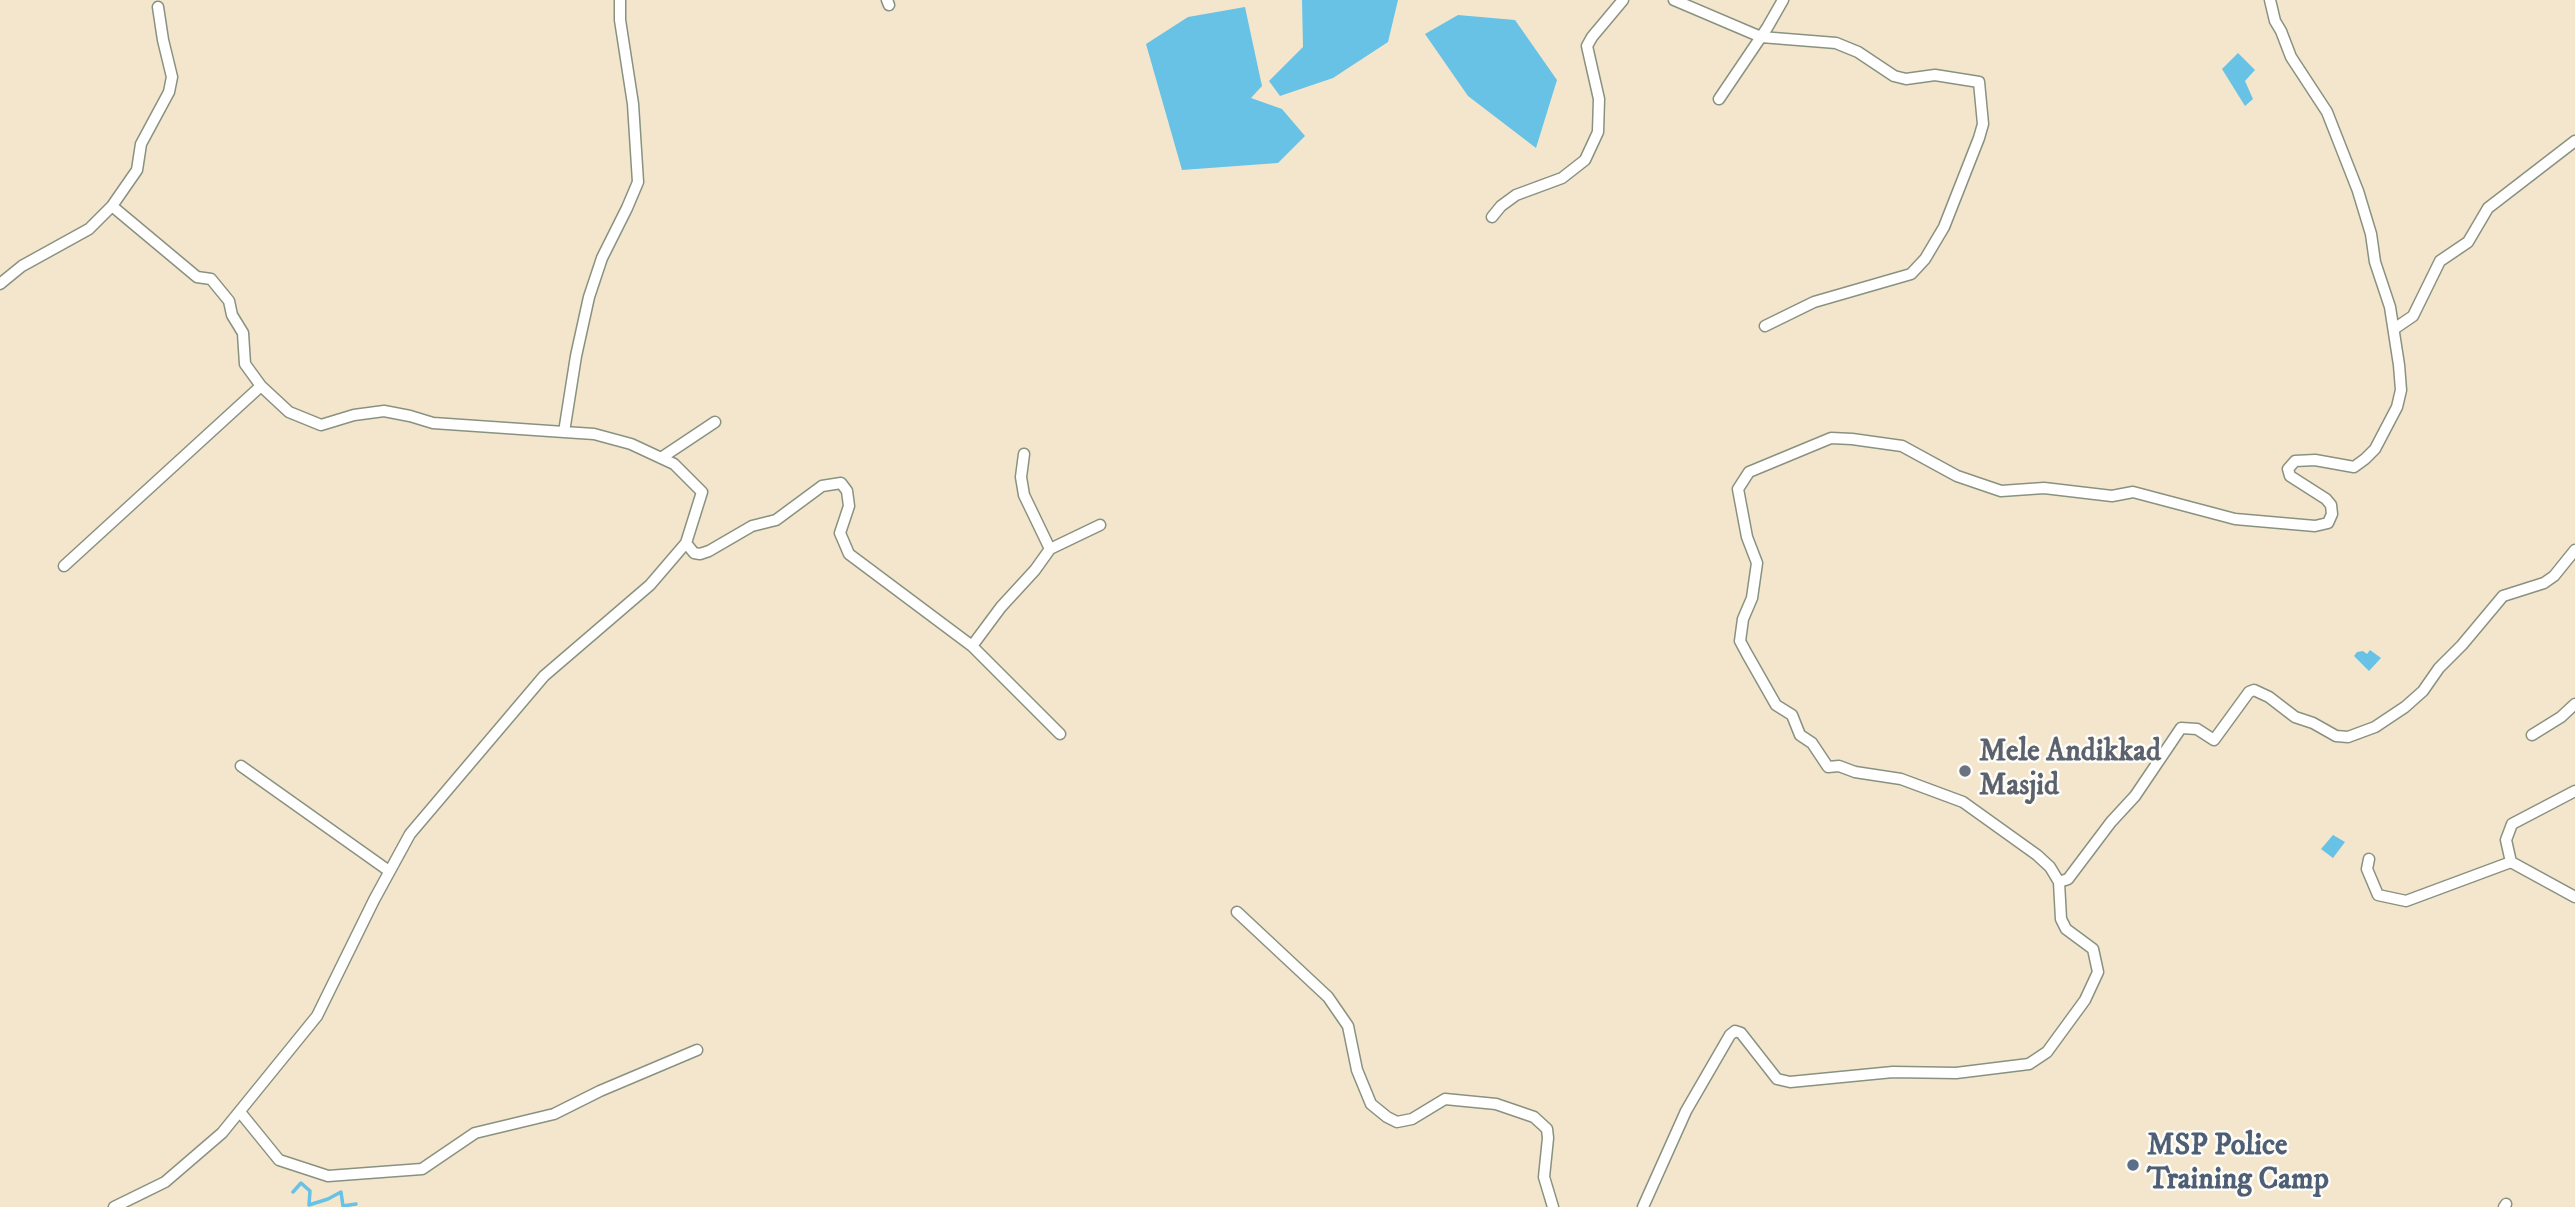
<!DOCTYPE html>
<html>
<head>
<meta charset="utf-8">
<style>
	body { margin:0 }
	canvas { display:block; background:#f3e6cd }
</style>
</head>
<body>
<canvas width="2575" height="1207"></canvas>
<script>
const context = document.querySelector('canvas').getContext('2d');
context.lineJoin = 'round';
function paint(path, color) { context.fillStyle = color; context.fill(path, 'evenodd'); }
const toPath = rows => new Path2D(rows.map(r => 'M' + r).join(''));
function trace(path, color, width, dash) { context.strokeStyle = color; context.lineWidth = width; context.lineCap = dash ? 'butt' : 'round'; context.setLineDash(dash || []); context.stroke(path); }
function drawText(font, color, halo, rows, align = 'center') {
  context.font = font + ' "IM FELL DW Pica",serif'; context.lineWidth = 5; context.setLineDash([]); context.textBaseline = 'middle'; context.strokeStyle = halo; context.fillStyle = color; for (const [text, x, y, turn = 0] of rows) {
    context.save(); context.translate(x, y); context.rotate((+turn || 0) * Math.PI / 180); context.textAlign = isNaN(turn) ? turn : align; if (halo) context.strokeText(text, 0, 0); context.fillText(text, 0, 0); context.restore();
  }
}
paint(toPath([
	[1302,0,1398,0,1388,42,1333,78,1280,96,1269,81,1303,47],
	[1245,7,1262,86,1251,98,1282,109,1305,136,1278,163,1182,170,1146,44,1188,17],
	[1458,15,1515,20,1557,80,1536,148,1468,96,1425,34],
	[2238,53,2255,70,2245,81,2253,99,2245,106,2222,69],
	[2370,650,2381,658,2369,671,2354,656,2357,652,2363,651,2367,654],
	[2333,835,2345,842,2333,858,2321,849]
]), '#67c2e5');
trace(toPath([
	[293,1192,301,1183,310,1191,309,1205,328,1199,341,1192,343,1206,356,1204]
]), '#67c2e5', 3.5);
const street = toPath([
	[887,0,889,5],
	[1674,0,1761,37,1836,43,1858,52,1894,76,1906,79,1935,75,1979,82,1983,124,1979,138,1944,227,1925,259,1911,274,1814,302,1765,326],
	[2270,0,2275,21,2281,31,2291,57,2327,112,2358,191,2371,234,2375,262,2390,307,2399,365,2401,390,2397,407,2375,449,2365,459,2354,467,2315,460,2295,461,2288,469,2290,476,2326,499,2331,505,2332,514,2328,523,2315,526,2235,519,2133,492,2112,496,2044,488,2001,491,1957,476,1902,446,1852,439,1831,438,1749,472,1738,489,1747,537,1757,563,1752,598,1743,619,1740,641,1747,654,1776,705,1792,715,1800,735,1812,743,1828,767,1839,766,1855,772,1901,779,1963,802,2037,855,2050,867,2059,882,2068,879,2111,822,2135,796,2181,728,2197,729,2214,740,2249,692,2254,690,2269,697,2295,717,2313,723,2336,736,2348,737,2375,727,2405,707,2423,691,2439,668,2462,645,2503,596,2544,583,2554,576,2575,550],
	[1719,99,1767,28,1783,0],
	[112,206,197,277,211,279,229,301,232,315,243,333,245,364,261,386,289,412,321,425,354,415,384,411,410,416,433,423,564,432],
	[1492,217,1501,206,1516,195,1562,178,1585,160,1598,132,1599,99,1587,46,1592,37,1623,0],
	[0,284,22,266,89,229,112,206,137,170,141,144,169,92,172,77,163,40,158,7],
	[2394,329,2413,316,2440,261,2468,242,2488,208,2575,141],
	[1024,454,1021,477,1024,495,1050,549],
	[661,458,715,422],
	[686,543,694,553,700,554,709,551,752,526,776,520,822,486,841,483,847,491,849,506,840,533,849,554,972,646,1001,607,1035,570,1050,549,1100,525],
	[64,566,261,386],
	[972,646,1060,734],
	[2532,735,2561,717,2575,704],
	[241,766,389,871],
	[2369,859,2367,869,2378,895,2406,901,2511,862,2506,840,2512,824,2575,791],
	[2511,862,2575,897],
	[1237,912,1328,997,1348,1026,1357,1070,1371,1104,1387,1117,1397,1122,1412,1119,1445,1099,1496,1104,1534,1117,1547,1129,1548,1138,1544,1177,1553,1207],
	[240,1112,279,1160,328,1176,422,1169,475,1133,554,1114,600,1091,697,1050],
	[114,1207,165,1182,222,1133,317,1016,374,900,410,834,544,676,650,585,686,543,702,492,674,464,631,444,594,434,564,432,576,356,589,297,602,258,627,208,638,182,633,104,620,20,620,0],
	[1643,1207,1686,1111,1730,1035,1735,1031,1741,1033,1777,1079,1790,1082,1893,1072,1956,1073,2029,1064,2047,1052,2085,1000,2098,972,2093,949,2066,929,2061,919,2059,882],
	[2504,1207,2506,1204]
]);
trace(street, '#899280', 13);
trace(street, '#fff', 10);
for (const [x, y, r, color] of [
	[1965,771,7,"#6b7280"],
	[2133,1165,7,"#5c6f8a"]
]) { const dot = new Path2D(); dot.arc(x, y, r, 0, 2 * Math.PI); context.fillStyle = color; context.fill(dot); trace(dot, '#fdfcf7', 2.5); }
drawText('bold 30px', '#5b616d', '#fdfcf7', [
	["Mele Andikkad",1979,754],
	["Masjid",1979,788]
], 'left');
drawText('bold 30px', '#4e5e75', '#fdfcf7', [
	["MSP Police",2147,1148],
	["Training Camp",2147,1182]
], 'left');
</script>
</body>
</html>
